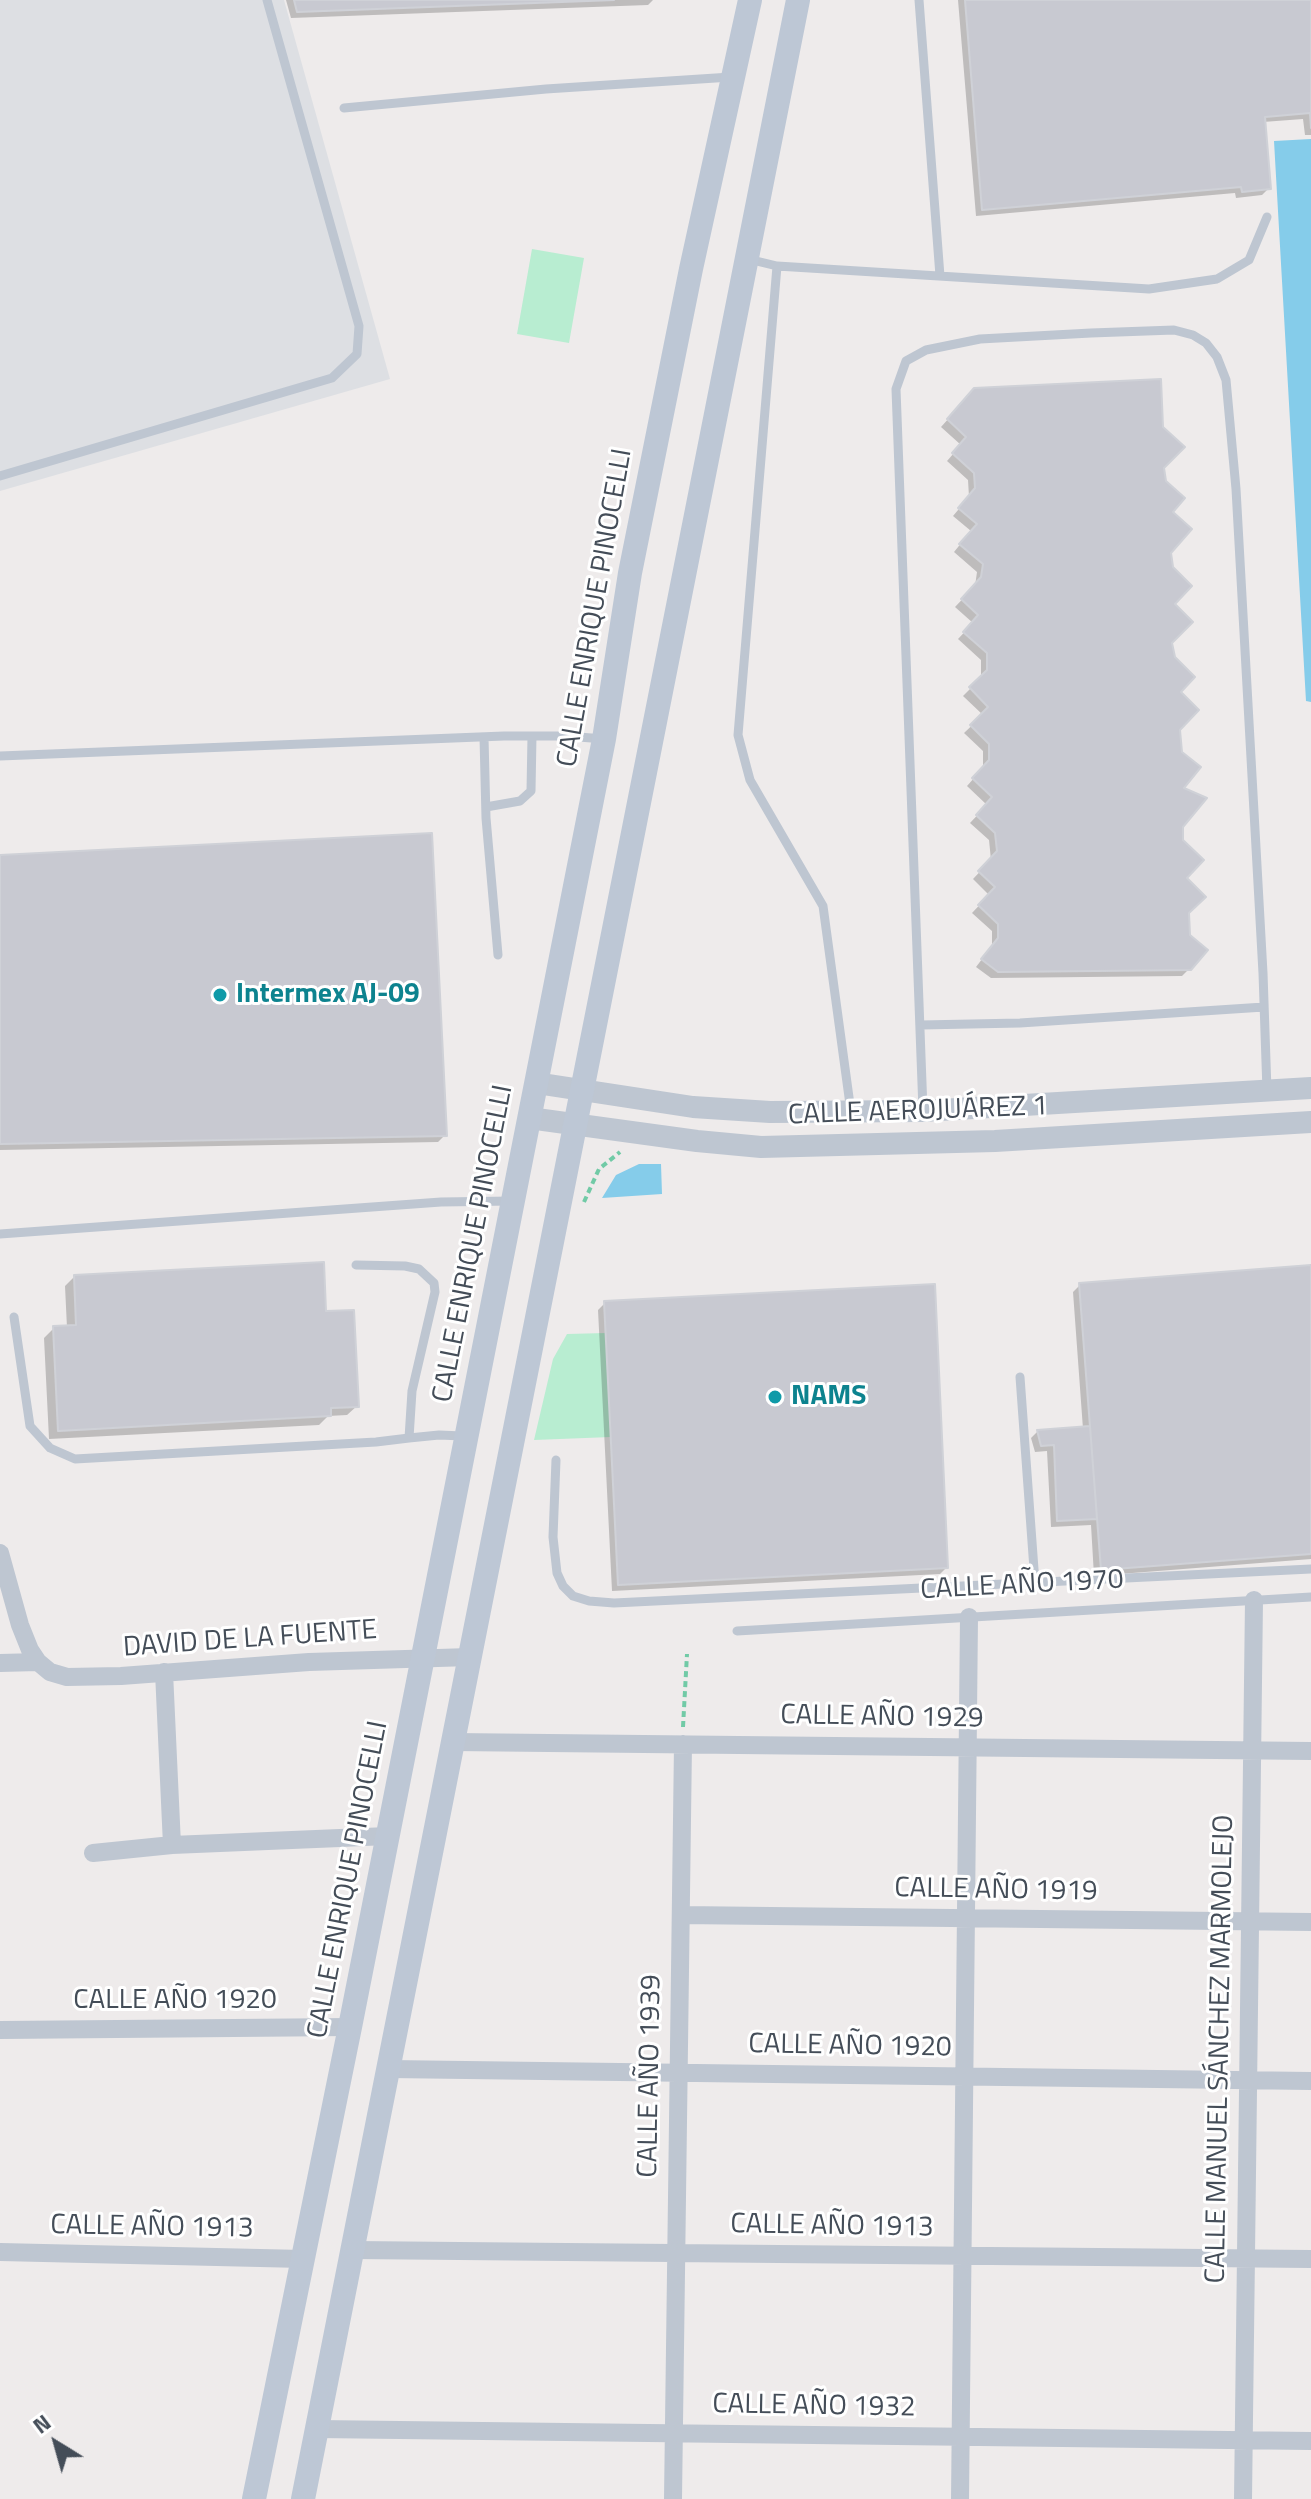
<!DOCTYPE html>
<html>
<head>
<meta charset="utf-8">
<style>
	body { margin:0 }
	#map { position:relative; width:1311px; height:2499px; overflow:hidden; background:#eeebeb; font-family:"Titillium Web",sans-serif }
	canvas { display:block }
	.north { position:absolute; left:16px; top:2403px; width:80px; height:80px; -webkit-text-stroke:6px #fff; paint-order:stroke; rotate:323deg; font-size:22px; font-weight:700; line-height:32px; text-align:center; color:#444d58 }
	.north::after { content:''; display:block; margin:auto; width:28px; height:36px; background:#444d58; clip-path:polygon(50% 0,100% 100%,50% 72%,0 100%) }
</style>
</head>
<body>
<div id="map">
<canvas width="1311" height="2499"></canvas>
<div class="north">N</div>
</div>
<script>
const context = document.querySelector('canvas').getContext('2d');
context.lineJoin = 'round';
function paint(path, color) { context.fillStyle = color; context.fill(path, 'evenodd'); }
const toPath = rows => new Path2D(rows.map(r => 'M' + r).join(''));
function trace(path, color, width, dash) { context.strokeStyle = color; context.lineWidth = width; context.lineCap = dash ? 'butt' : 'round'; context.setLineDash(dash || []); context.stroke(path); }
function drawText(font, color, halo, rows, align = 'center') {
  context.font = font + ' "Titillium Web",sans-serif'; context.lineWidth = 6; context.setLineDash([]); context.textBaseline = 'middle'; context.strokeStyle = halo; context.fillStyle = color; for (const [text, x, y, turn = 0] of rows) {
    context.save(); context.translate(x, y); context.rotate((+turn || 0) * Math.PI / 180); context.textAlign = isNaN(turn) ? turn : align; if (halo) context.strokeText(text, 0, 0); context.fillText(text, 0, 0); context.restore();
  }
}
paint(toPath([
	[0,0,284,0,390,379,0,491]
]), '#dddfe3');
paint(toPath([
	[532,249,584,258,569,343,517,334],
	[606,1333,611,1437,534,1440,553,1359,567,1334]
]), '#b8edd1');
paint(toPath([
	[1311,139,1311,702,1306,701,1274,141],
	[639,1164,661,1164,662,1194,602,1198,616,1175]
]), '#85ccea');
paint(toPath([
	[286,0,653,0,648,5,291,18],
	[958,0,1311,0,1311,135,1305,135,1303,119,1263,122,1269,188,1262,195,1236,198,1235,193,976,216],
	[967,398,1162,468,1170,512,1168,552,1172,604,1170,643,1178,693,1181,827,1190,968,1182,976,991,978,976,967,992,946,992,931,972,913,989,895,973,879,991,860,989,840,970,823,987,805,967,786,983,768,983,751,964,733,983,715,963,696,981,678,981,660,958,639,973,623,955,607,975,586,977,572,954,552,971,531,953,516,969,497,968,480,947,461,961,445,941,427],
	[0,857,445,1135,438,1142,0,1150],
	[1311,1267,1311,1559,1094,1576,1091,1525,1051,1527,1047,1451,1035,1452,1031,1438,1038,1431,1083,1429,1073,1292,1080,1285],
	[74,1277,324,1313,357,1406,347,1415,328,1416,319,1425,49,1439,44,1338,54,1328,67,1328,65,1286],
	[605,1303,946,1568,940,1574,612,1591,598,1310]
]), '#0003');
const building = toPath([
	[294,0,614,0,297,12,294,0],
	[965,0,1311,0,1311,128,1310,113,1265,117,1271,189,1242,192,1241,187,982,210,965,0],
	[1161,379,1163,427,1185,447,1164,468,1166,481,1185,498,1173,512,1192,529,1171,553,1173,567,1192,586,1175,604,1193,622,1172,643,1175,657,1195,677,1181,692,1199,710,1180,730,1182,752,1201,767,1184,788,1207,798,1183,827,1183,840,1204,860,1187,878,1206,897,1189,913,1190,935,1208,950,1191,970,998,972,981,959,998,938,998,924,978,905,995,887,978,871,997,851,995,833,976,815,992,797,972,778,989,760,989,744,970,725,988,707,969,687,987,670,987,653,963,632,978,615,961,599,981,577,983,564,959,544,977,524,958,508,975,488,974,473,952,453,966,437,947,419,974,388,1161,379],
	[432,833,447,1136,0,1144,0,855,432,833],
	[324,1262,326,1311,354,1310,359,1407,331,1408,331,1416,58,1431,53,1326,76,1325,74,1275,324,1262],
	[1311,1265,1311,1554,1101,1570,1079,1283,1311,1265],
	[935,1284,948,1568,618,1585,604,1301,935,1284],
	[1090,1426,1097,1519,1057,1521,1054,1445,1041,1446,1037,1430,1090,1426]
]);
paint(building, '#c8c9d1');
trace(building, '#cfd1d7', 2);
trace(toPath([
	[584,1202,599,1169,620,1152],
	[683,1727,687,1654]
]), '#71caa6', 4, [6, 4]);
trace(toPath([
	[919,0,940,276],
	[344,108,546,89,731,77],
	[748,259,777,266,738,735,750,780,823,906,851,1112],
	[777,266,1149,289,1217,279,1249,260,1267,217],
	[0,476,332,378,357,354,359,326,267,0],
	[484,737,486,818,498,955],
	[0,756,504,736,566,736,604,739],
	[486,807,520,801,531,791,532,736],
	[921,1025,1020,1023,1264,1007],
	[923,1110,896,389,906,361,926,350,980,339,1091,333,1174,330,1193,335,1206,343,1217,357,1226,380,1236,489,1263,973,1267,1091],
	[0,1234,441,1202,512,1201],
	[356,1265,405,1266,419,1269,434,1283,435,1292,412,1391,409,1438,439,1435,463,1436],
	[14,1317,30,1426,50,1448,75,1459,376,1442,409,1438],
	[1020,1377,1035,1583],
	[556,1460,553,1537,557,1573,563,1586,573,1596,589,1601,614,1603,1311,1569],
	[737,1631,1311,1597]
]), '#bec6d1', 9);
trace(toPath([
	[0,1553,20,1625,30,1650,38,1662,50,1672,67,1677,121,1676,309,1662,470,1657],
	[0,1663,38,1662],
	[164,1672,172,1845],
	[453,1742,1311,1751],
	[93,1853,172,1845,388,1836],
	[681,1915,1311,1922],
	[0,2030,350,2027],
	[389,2069,1311,2081],
	[353,2250,1311,2259],
	[0,2252,303,2259],
	[317,2429,1311,2441],
	[673,2499,683,1744],
	[960,2499,969,1617],
	[1243,2499,1254,1600]
]), '#bec6d1', 18);
trace(toPath([
	[536,1083,693,1107,770,1112,923,1111,1311,1088],
	[529,1118,697,1141,761,1147,995,1141,1311,1122]
]), '#bec6d1', 22);
trace(toPath([
	[254,2499,350,2027,604,739,630,573,691,269,750,0],
	[303,2499,798,0]
]), '#bdc7d5', 24);
for (const [x, y, r, color] of [
	[220,995,8,"#0f9aa8"],
	[775,1397,8,"#0f9aa8"]
]) { const dot = new Path2D(); dot.arc(x, y, r, 0, 2 * Math.PI); context.fillStyle = color; context.fill(dot); trace(dot, '#fff', 3); }
drawText('28px', '#444d58', '#fff', [
	["CALLE ENRIQUE PINOCELLI",596,608,-80],
	["CALLE AEROJUÁREZ 1",918,1112,-2],
	["CALLE ENRIQUE PINOCELLI",474,1244,-79],
	["CALLE AÑO 1970",1022,1586,-3],
	["DAVID DE LA FUENTE",250,1640,-4],
	["CALLE AÑO 1929",882,1718,1],
	["CALLE ENRIQUE PINOCELLI",349,1880,-79],
	["CALLE AÑO 1919",996,1891,1],
	["CALLE AÑO 1920",175,2001],
	["CALLE AÑO 1920",850,2047,1],
	["CALLE MANUEL SÁNCHEZ MARMOLEJO",1221,2049,-89],
	["CALLE AÑO 1939",651,2076,-89],
	["CALLE AÑO 1913",832,2227,1],
	["CALLE AÑO 1913",152,2228,1],
	["CALLE AÑO 1932",814,2407,1]
]);
drawText('bold 28px', '#0d838f', '#fff', [
	["Intermex AJ-09",236,995],
	["NAMS",791,1397]
], 'left');
</script>
</body>
</html>
